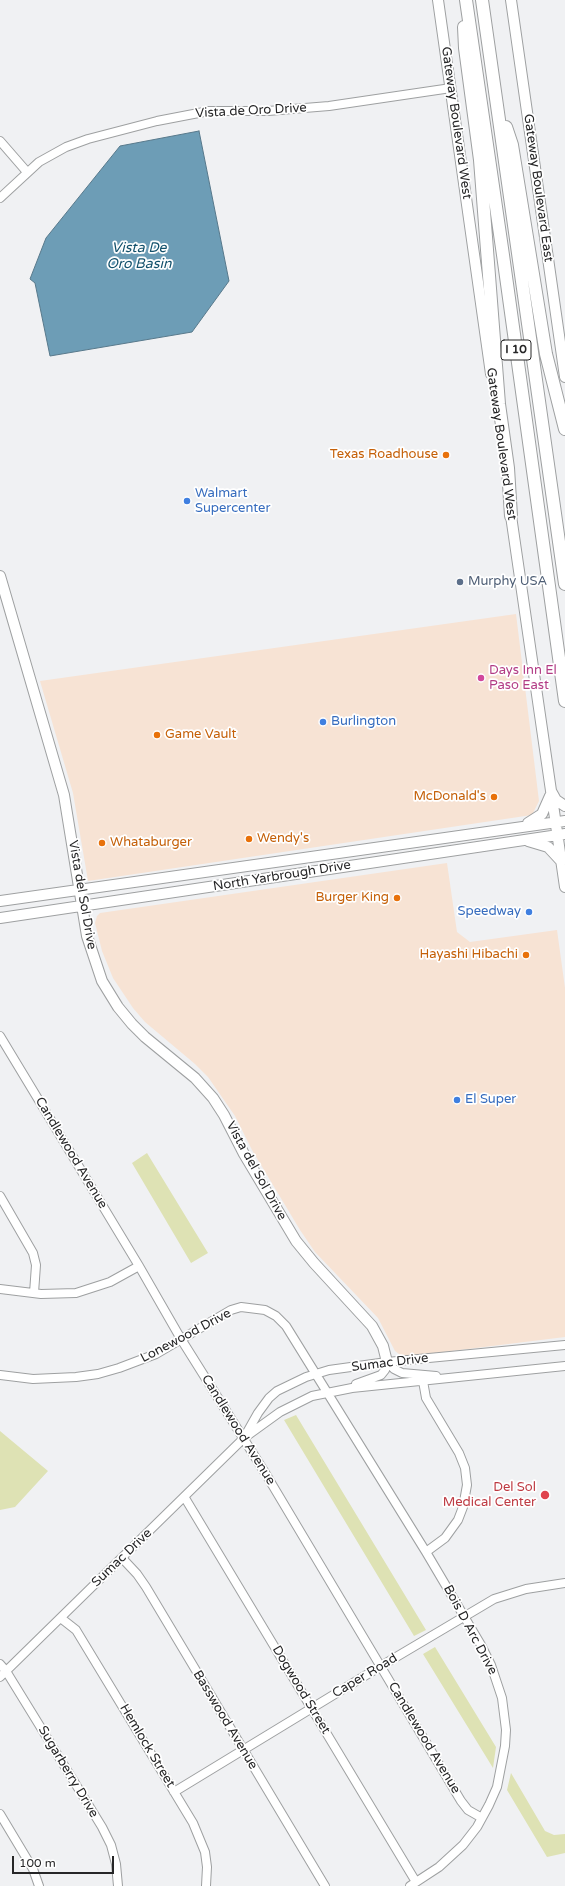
<!DOCTYPE html>
<html>
<head>
<meta charset="utf-8">
<style>
	body { margin:0 }
	#map { position:relative; width:565px; height:1886px; overflow:hidden; background:#f0f1f3; font-family:"Varela Round",sans-serif }
	canvas { display:block }
	.scale { position:absolute; left:12px; top:1856px; width:102px; height:18px; box-sizing:border-box; border:2px solid #262627; border-top:0; padding-left:5px; font-size:12px; line-height:14px; white-space:nowrap; color:#262627; -webkit-text-stroke:3px #fff; paint-order:stroke }
</style>
</head>
<body>
<div id="map">
<canvas width="565" height="1886"></canvas>
<div class="scale">100 m</div>
</div>
<script>
const context = document.querySelector('canvas').getContext('2d');
context.lineJoin = 'round';
function paint(path, color) { context.fillStyle = color; context.fill(path, 'evenodd'); }
const toPath = rows => new Path2D(rows.map(r => 'M' + r).join(''));
function trace(path, color, width, dash) { context.strokeStyle = color; context.lineWidth = width; context.lineCap = dash ? 'butt' : 'round'; context.setLineDash(dash || []); context.stroke(path); }
function drawText(font, color, halo, rows, align = 'center') {
  context.font = font + ' "Varela Round",sans-serif'; context.lineWidth = 3.5; context.setLineDash([]); context.textBaseline = 'middle'; context.strokeStyle = halo; context.fillStyle = color; for (const [text, x, y, turn = 0] of rows) {
    context.save(); context.translate(x, y); context.rotate((+turn || 0) * Math.PI / 180); context.textAlign = isNaN(turn) ? turn : align; if (halo) context.strokeText(text, 0, 0); context.fillText(text, 0, 0); context.restore();
  }
}
paint(toPath([
	[516,614,539,801,532,815,88,881,73,793,40,681],
	[447,863,457,932,470,942,557,930,565,988,565,1337,403,1357,395,1351,378,1318,315,1252,300,1230,252,1150,235,1116,208,1077,195,1064,145,1022,133,1008,113,978,102,951,95,923,97,916,100,913]
]), '#f7e3d4');
paint(toPath([
	[147,1153,208,1253,191,1263,132,1163],
	[296,1415,426,1630,414,1636,284,1420],
	[0,1431,48,1471,15,1507,0,1510],
	[435,1647,496,1747,493,1768,423,1654],
	[511,1773,545,1831,554,1835,565,1834,565,1853,547,1857,507,1790]
]), '#dee2b4');
const water = toPath([
	[199,131,229,281,192,332,50,356,35,283,30,279,46,238,120,146,199,131]
]);
paint(water, '#6d9db6');
trace(water, '#58798b', 1);
const minor = toPath([
	[0,141,27,172],
	[0,198,39,162,66,147,88,139,157,121,209,111,268,111,329,106,451,88],
	[0,1036,139,1266,181,1339,267,1476,461,1801,468,1810,482,1818],
	[0,1196,33,1253,36,1265,34,1293],
	[0,1289,41,1294,76,1293,110,1282,139,1266],
	[387,1362,394,1369,402,1373,436,1376],
	[0,1375,33,1379,76,1377,98,1374,119,1368,156,1354,231,1310,241,1307,265,1310,276,1316,286,1326,426,1552,481,1645,491,1665,502,1698,506,1730,505,1746,497,1787,489,1805,477,1827,463,1845,439,1867,410,1886],
	[423,1381,426,1398,459,1453,465,1468,467,1485,463,1507,458,1520,445,1538,426,1552],
	[356,1384,381,1375,385,1370,387,1362],
	[245,1436,258,1413,269,1398,277,1391,306,1377,329,1370,387,1362,565,1345],
	[185,1498,416,1882],
	[122,1558,137,1574,146,1587,325,1886],
	[62,1619,76,1630,193,1823,205,1852,207,1867,206,1886],
	[0,1664,6,1671,102,1827,111,1845,116,1864,118,1886],
	[0,1677,244,1438,280,1412,312,1396,352,1388,565,1366],
	[174,1792,381,1666,494,1599,526,1589,565,1583],
	[0,1814,33,1869,39,1886]
]);
const major = toPath([
	[438,0,491,374],
	[511,0,565,377],
	[510,509,565,887],
	[0,576,64,795,87,936,102,981,118,1007,132,1024,145,1037,195,1078,213,1098,224,1115,244,1154,296,1241,314,1263,372,1326,383,1346,387,1362],
	[551,791,556,800,565,806],
	[528,823,542,814,550,796],
	[528,841,548,847,561,861],
	[0,901,565,821],
	[0,918,565,834]
]);
const highway = toPath([
	[466,0,503,255,565,701],
	[482,0,565,584],
	[464,27,465,48,480,160,499,404,508,468,511,516],
	[506,127,512,145,546,354,565,429]
]);
trace(minor, '#9ea0a1', 10);
trace(major, '#9ea0a1', 12);
trace(highway, '#9ea0a1', 14);
trace(minor, '#fff', 8);
trace(major, '#fff', 10);
trace(highway, '#fff', 12);
for (const [x, y, r, color] of [
	[446,455,4,"#e8710a"],
	[187,501,4,"#3f7fe0"],
	[460,582,4,"#5c6f8a"],
	[481,678,4,"#d1479c"],
	[323,722,4,"#3f7fe0"],
	[157,735,4,"#e8710a"],
	[494,797,4,"#e8710a"],
	[249,839,4,"#e8710a"],
	[102,843,4,"#e8710a"],
	[397,898,4,"#e8710a"],
	[529,912,4,"#3f7fe0"],
	[526,955,4,"#e8710a"],
	[457,1100,4,"#3f7fe0"],
	[545,1495,5,"#e0444e"]
]) { const dot = new Path2D(); dot.arc(x, y, r, 0, 2 * Math.PI); context.fillStyle = color; context.fill(dot); trace(dot, '#fff', 1.5); }
for (const [x, y, w] of [
	[516,350,30]
]) { const box = new Path2D(); box.roundRect(x - w / 2, y - 10, w, 20, 3); context.fillStyle = '#fff'; context.fill(box); trace(box, '#262627', 1); }
drawText('bold 12px', '#262627', null, [
	["I 10",516,350]
]);
drawText('13px', '#262627', '#fff', [
	["Vista de Oro Drive",251,111,-3],
	["Gateway Boulevard West",456,123,82],
	["Gateway Boulevard East",538,188,82],
	["Gateway Boulevard West",501,444,82],
	["North Yarbrough Drive",282,876,-9],
	["Vista del Sol Drive",82,895,80],
	["Candlewood Avenue",71,1153,59],
	["Vista del Sol Drive",256,1171,61],
	["Lonewood Drive",186,1336,-28],
	["Sumac Drive",390,1363,-7],
	["Candlewood Avenue",238,1430,58],
	["Sumac Drive",122,1558,-44],
	["Bois D Arc Drive",470,1630,62],
	["Caper Road",365,1676,-31],
	["Dogwood Street",301,1690,59],
	["Basswood Avenue",225,1720,59],
	["Candlewood Avenue",424,1738,59],
	["Hemlock Street",147,1746,59],
	["Sugarberry Drive",68,1772,59]
]);
drawText('13px', '#c56008', '#fff', [
	["Texas Roadhouse",438,455],
	["Game Vault",165,735,"left"],
	["McDonald's",486,797],
	["Wendy's",257,839,"left"],
	["Whataburger",110,843,"left"],
	["Burger King",389,898],
	["Hayashi Hibachi",518,955]
], 'right');
drawText('13px', '#366cbe', '#fff', [
	["Walmart",195,494],
	["Supercenter",195,509],
	["Burlington",331,722],
	["Speedway",521,912,"right"],
	["El Super",465,1100]
], 'left');
drawText('13px', '#4e5e75', '#fff', [
	["Murphy USA",468,582]
], 'left');
drawText('13px', '#b23c85', '#fff', [
	["Days Inn El",489,671],
	["Paso East",489,686]
], 'left');
drawText('13px', '#be3a42', '#fff', [
	["Del Sol",536,1488],
	["Medical Center",536,1503]
], 'right');
drawText('italic 14px', '#13516c', '#fff', [
	["Vista De",139,248],
	["Oro Basin",139,264]
]);
</script>
</body>
</html>
